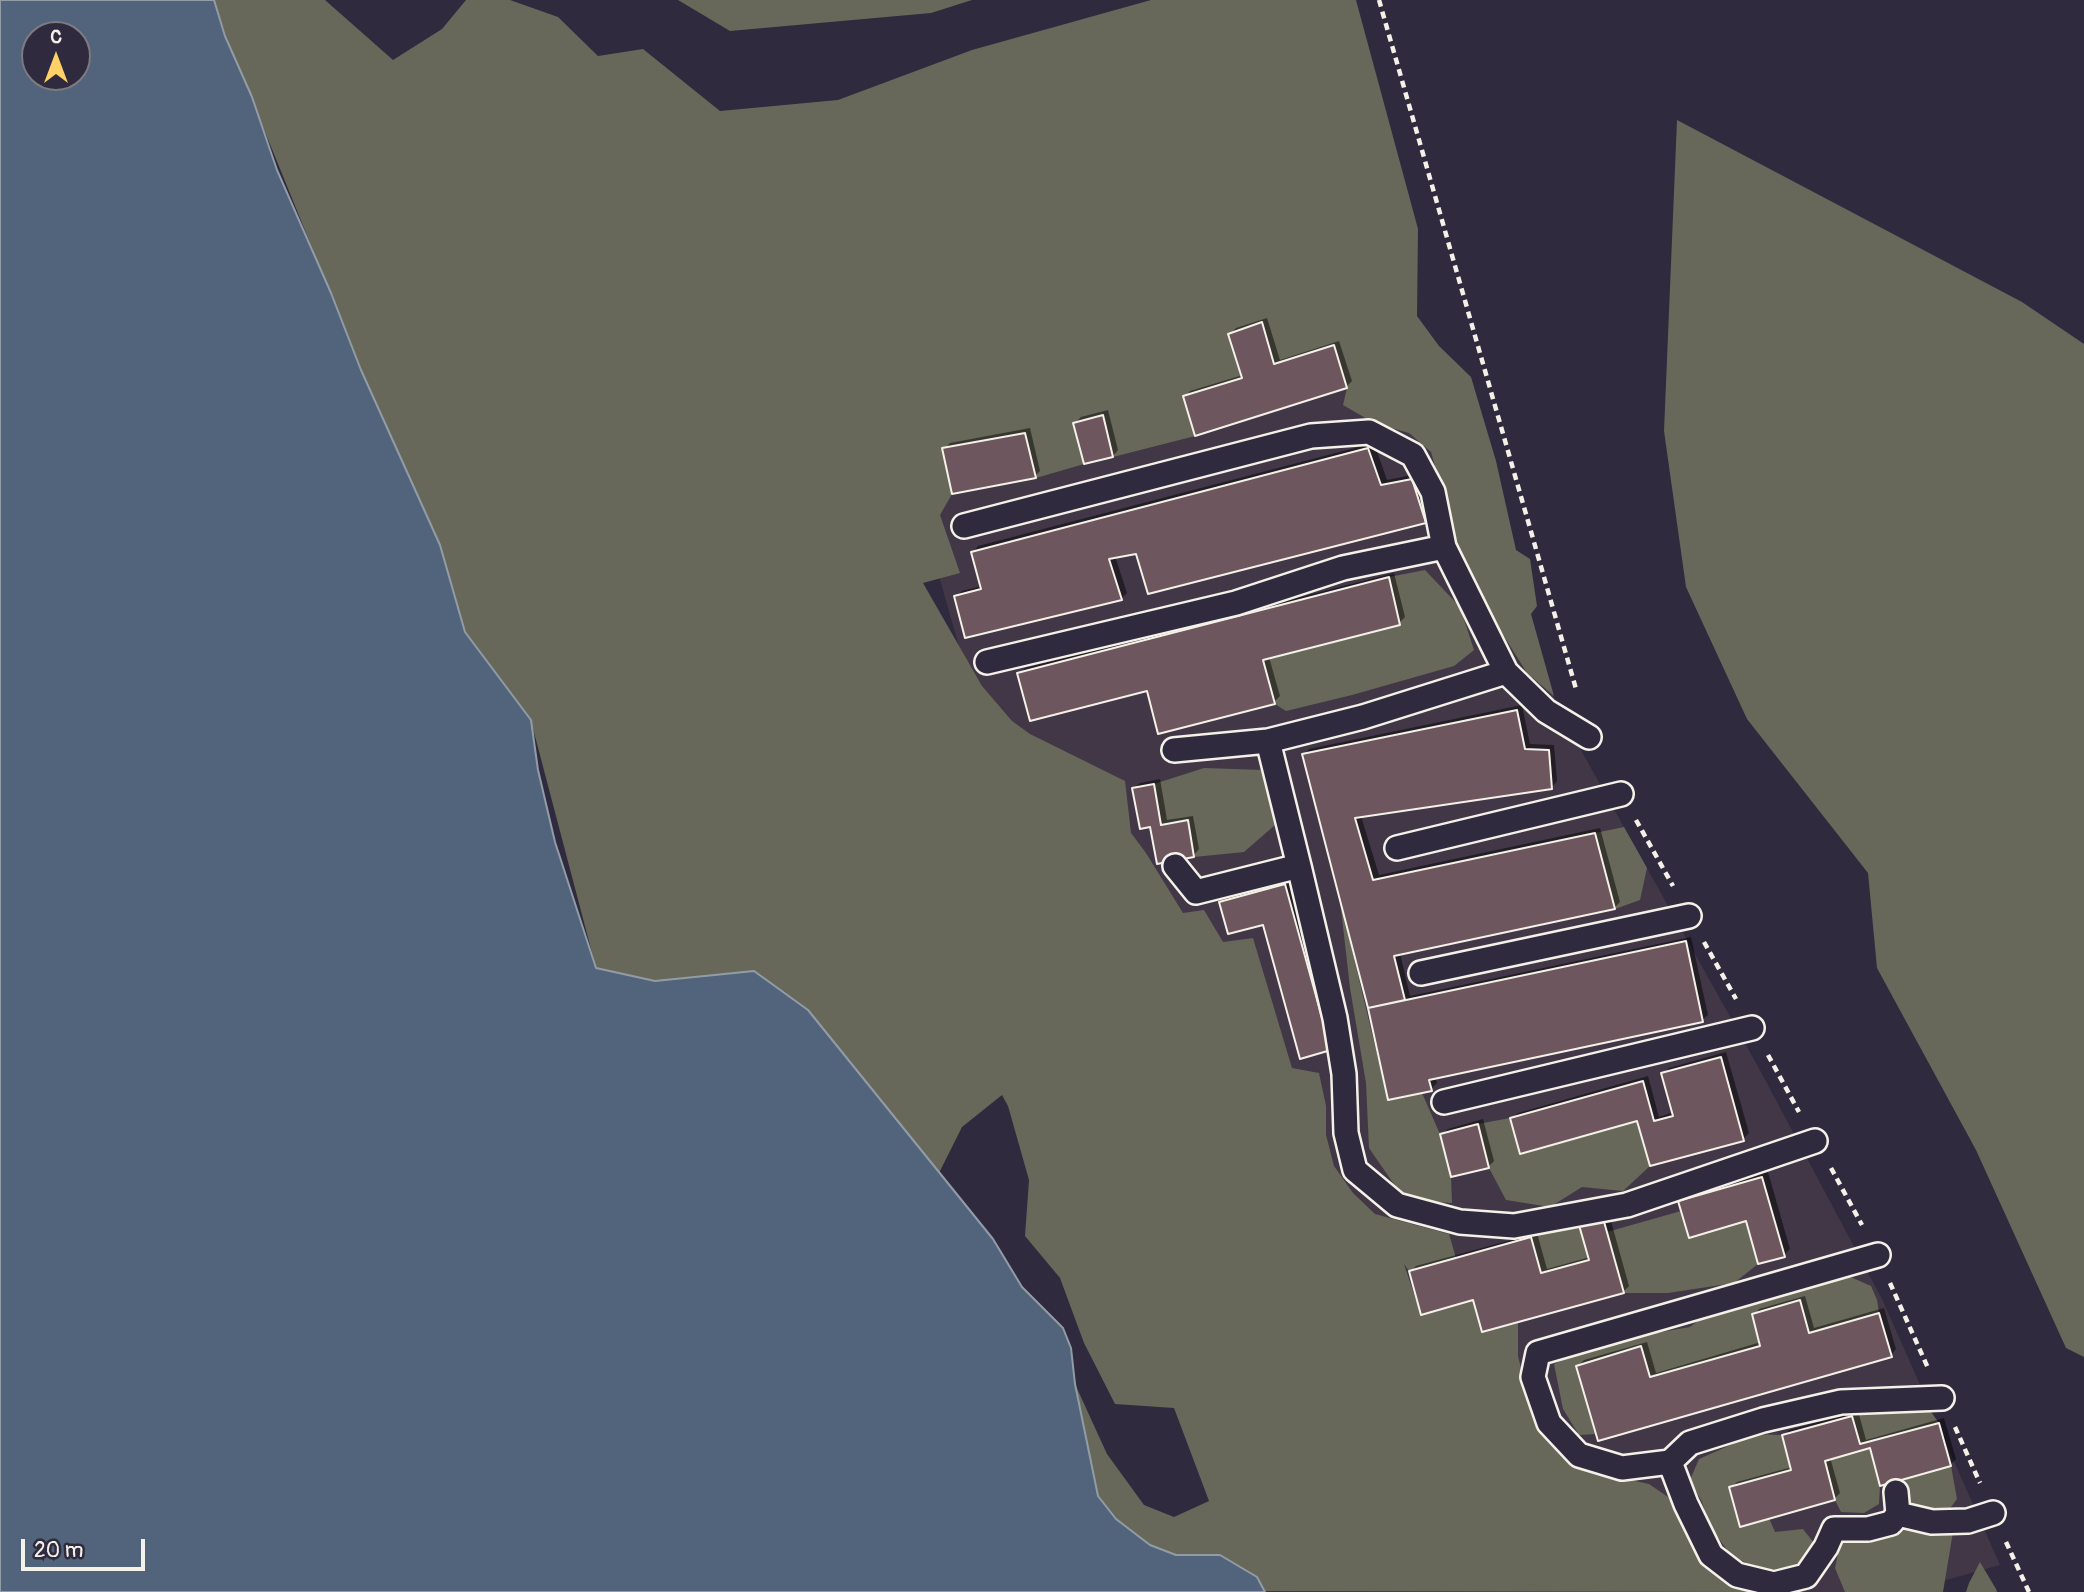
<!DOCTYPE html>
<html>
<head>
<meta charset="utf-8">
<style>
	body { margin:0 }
	#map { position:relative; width:2084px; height:1592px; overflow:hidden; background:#2f2a3d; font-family:Pangolin,sans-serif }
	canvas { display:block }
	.north { position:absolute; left:21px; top:21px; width:70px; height:70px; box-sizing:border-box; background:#2f2a3d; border:2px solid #7e7a81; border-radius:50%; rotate:0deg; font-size:19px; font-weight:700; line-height:28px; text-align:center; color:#f4f1e8 }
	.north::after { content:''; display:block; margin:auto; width:24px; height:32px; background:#ffd166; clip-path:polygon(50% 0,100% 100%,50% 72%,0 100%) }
	.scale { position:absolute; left:21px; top:1539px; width:124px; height:32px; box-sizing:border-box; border:4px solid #f4f1e8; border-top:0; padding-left:9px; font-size:21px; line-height:24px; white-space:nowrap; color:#f4f1e8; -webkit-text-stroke:5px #2f2a3d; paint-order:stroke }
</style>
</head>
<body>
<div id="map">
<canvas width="2084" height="1592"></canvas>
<div class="north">С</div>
<div class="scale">20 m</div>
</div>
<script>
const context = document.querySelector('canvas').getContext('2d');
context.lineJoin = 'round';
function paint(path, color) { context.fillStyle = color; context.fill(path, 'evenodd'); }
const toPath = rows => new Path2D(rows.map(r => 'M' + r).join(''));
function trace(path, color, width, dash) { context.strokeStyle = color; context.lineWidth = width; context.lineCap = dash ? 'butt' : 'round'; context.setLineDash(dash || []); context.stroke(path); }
paint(toPath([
	[1352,294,1577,743,1761,1072,1882,1299,2000,1565,1903,1592,1686,1592,1424,1383,1199,942,980,721,892,410]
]), '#423747');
paint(toPath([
	[214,0,325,0,393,60,442,29,466,0,510,0,558,17,598,56,643,49,720,111,838,100,972,50,1151,0,1356,0,1418,229,1417,316,1439,346,1471,377,1496,461,1516,550,1530,559,1537,606,1531,614,1554,696,1527,673,1497,625,1457,543,1431,452,1409,433,1374,423,1343,405,1347,388,1334,346,1274,364,1261,323,1228,334,1242,378,1183,396,1195,436,1113,457,1103,415,1074,422,1084,464,1036,478,1025,433,943,448,952,494,940,515,960,573,923,583,982,686,1012,721,1030,734,1125,781,1131,833,1146,853,1183,913,1204,910,1223,942,1253,938,1292,1068,1319,1073,1326,1106,1326,1135,1334,1166,1353,1193,1375,1214,1449,1234,1456,1258,1409,1271,1404,1264,1421,1315,1473,1300,1483,1332,1518,1323,1518,1356,1535,1425,1589,1471,1649,1484,1668,1497,1683,1527,1715,1573,1760,1592,1147,1591,1098,1496,1075,1384,1107,1454,1144,1505,1174,1517,1209,1501,1174,1408,1115,1404,1084,1343,1060,1278,1025,1236,1029,1180,1008,1106,1002,1095,962,1127,939,1173,808,1010,754,971,655,981,596,968,531,721,465,632,350,341,226,36],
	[678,0,972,0,931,13,730,31],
	[1677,120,2022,302,2084,344,2084,1357,2066,1348,1976,1150,1877,968,1868,873,1747,719,1686,587,1664,431],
	[1425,570,1460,607,1474,650,1454,666,1352,695,1286,711,1275,704,1263,660,1400,625,1389,577],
	[1204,768,1263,770,1275,825,1244,852,1194,857,1188,821,1161,825,1154,784],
	[1624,827,1647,868,1640,900,1615,909,1595,833],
	[1340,900,1388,1100,1422,1093,1440,1134,1451,1177,1452,1203,1434,1202,1400,1193,1369,1148,1366,1083,1350,988],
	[1510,1118,1520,1154,1637,1121,1650,1166,1623,1191,1582,1187,1550,1207,1506,1200,1489,1168,1478,1124],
	[1681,1211,1690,1238,1746,1221,1758,1264,1734,1283,1668,1293,1624,1293,1607,1232],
	[1579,1225,1589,1260,1541,1273,1531,1237,1547,1227],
	[1846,1275,1871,1286,1877,1300,1879,1313,1809,1333,1752,1314,1760,1346,1650,1377,1641,1346,1576,1366,1596,1434,1579,1435,1563,1409,1554,1364,1587,1350,1632,1337,1690,1327,1707,1314,1747,1307,1786,1296,1792,1287],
	[1918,1394,1939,1423,1860,1444,1852,1416,1859,1408],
	[1755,1434,1782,1435,1791,1470,1729,1487,1769,1518,1775,1532,1803,1529,1817,1547,1802,1565,1762,1571,1731,1555,1710,1527,1702,1502,1690,1480,1699,1459],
	[1870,1448,1880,1486,1879,1504,1864,1513,1841,1512,1835,1500,1825,1461],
	[1951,1466,1957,1499,1948,1511,1913,1510,1904,1480],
	[1909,1527,1929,1536,1953,1532,1943,1592,1845,1592,1835,1568,1840,1544,1859,1539,1876,1540],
	[1980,1562,1996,1589,1997,1592,1966,1592,1969,1583]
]), '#67685a');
const water = toPath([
	[0,0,214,0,225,36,252,97,277,170,331,293,361,370,440,545,465,632,531,720,538,770,555,842,596,968,655,981,754,971,808,1010,993,1239,1022,1287,1063,1328,1071,1348,1075,1384,1098,1496,1116,1519,1150,1545,1176,1555,1220,1555,1257,1577,1265,1592,0,1592,0,0],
	[35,35,77,35,77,77,35,77,35,35]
]);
paint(water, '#51647c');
trace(water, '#929ca7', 2);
paint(toPath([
	[1267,318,1280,360,1339,341,1352,381,1346,387,1185,397,1190,391,1243,375,1230,334,1236,328],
	[1108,410,1118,450,1113,456,1075,423,1081,417],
	[1030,428,1040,471,1035,476,944,449,950,443],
	[1374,443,1387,480,1417,474,1431,515,1426,521,1150,592,1137,552,1115,556,1127,593,1121,599,956,597,962,591,982,586,973,552,978,546],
	[1394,573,1405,617,1399,623,1269,657,1280,696,1274,702,1019,674,1025,668],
	[1522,705,1530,744,1554,745,1557,781,1552,787,1361,816,1379,875,1600,828,1620,902,1614,908,1400,953,1410,996,1691,937,1708,1015,1702,1020,1435,1076,1437,1083,1431,1089,1389,1098,1370,1007,1304,755,1309,749],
	[1160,779,1167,820,1193,816,1199,849,1194,855,1152,825,1134,788,1140,783],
	[1291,879,1336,1042,1301,1057,1264,923,1221,902,1227,897],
	[1726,1052,1749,1133,1743,1139,1639,1119,1512,1118,1518,1113,1648,1076,1659,1117,1674,1112,1663,1074,1669,1068],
	[1483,1119,1494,1161,1488,1167,1442,1134,1448,1129],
	[1768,1172,1790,1249,1784,1255,1747,1219,1680,1202,1686,1196],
	[1609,1214,1629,1286,1623,1292,1474,1298,1411,1272,1416,1266,1537,1233,1547,1269,1590,1257,1581,1226],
	[1805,1296,1814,1328,1884,1308,1896,1349,1891,1355,1599,1439,1578,1366,1584,1360,1647,1342,1656,1373,1761,1342,1754,1315,1759,1309],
	[1858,1411,1866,1440,1944,1418,1956,1459,1950,1465,1871,1446,1830,1457,1840,1493,1834,1499,1731,1488,1737,1482,1792,1467,1783,1436,1789,1430]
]), '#0007');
const building = toPath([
	[1262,322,1274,364,1334,345,1347,388,1195,436,1183,396,1242,378,1228,334,1262,322],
	[1103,415,1113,457,1084,464,1073,423,1103,415],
	[1025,433,1036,478,952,494,942,448,1025,433],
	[1368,448,1381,485,1412,479,1426,523,1148,594,1136,554,1109,559,1122,600,965,638,954,596,981,589,971,552,1368,448],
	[1389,577,1400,625,1263,660,1275,704,1158,734,1147,691,1030,721,1017,673,1389,577],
	[1517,710,1525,749,1549,750,1552,789,1355,818,1373,880,1595,833,1615,909,1394,956,1405,1000,1368,1008,1302,754,1517,710],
	[1154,784,1161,825,1188,820,1194,857,1157,864,1150,827,1140,829,1132,788,1154,784],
	[1285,884,1331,1050,1300,1059,1263,925,1228,934,1219,902,1285,884],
	[1686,941,1703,1022,1429,1080,1432,1091,1388,1100,1368,1008,1686,941],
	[1721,1057,1744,1141,1650,1166,1637,1121,1520,1154,1510,1118,1643,1081,1654,1121,1673,1116,1661,1073,1721,1057],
	[1478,1124,1489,1168,1451,1177,1440,1134,1478,1124],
	[1762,1177,1785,1257,1758,1264,1746,1221,1689,1238,1678,1201,1762,1177],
	[1603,1218,1624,1293,1482,1332,1473,1300,1421,1315,1409,1271,1531,1237,1541,1273,1589,1260,1579,1225,1603,1218],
	[1800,1300,1809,1333,1879,1313,1892,1357,1598,1441,1576,1366,1641,1346,1650,1377,1760,1346,1752,1314,1800,1300],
	[1852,1416,1860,1444,1939,1423,1951,1466,1880,1486,1870,1448,1825,1461,1835,1500,1740,1527,1729,1487,1791,1470,1782,1435,1852,1416]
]);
paint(building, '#6d565e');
trace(building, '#f4f1e8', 2);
const service = toPath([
	[964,526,1311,436,1369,432,1413,455,1433,492,1444,547,1506,672,1546,711,1589,737],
	[987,662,1236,603,1343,568,1444,547],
	[1174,750,1268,741,1363,717,1506,672],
	[1397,848,1621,794],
	[1175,866,1196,892,1299,866,1268,741],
	[1299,866,1335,1018,1344,1074,1346,1133,1355,1170,1397,1205,1460,1222,1514,1226,1627,1205,1815,1141],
	[1421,973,1689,916],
	[1444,1102,1752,1028],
	[1878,1255,1538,1353,1533,1377,1549,1423,1579,1455,1622,1468,1670,1462,1690,1443,1763,1420,1841,1402,1942,1398],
	[1670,1462,1686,1504,1711,1555,1737,1575,1774,1584,1806,1576,1826,1547,1834,1529,1868,1529,1891,1523,1898,1514,1896,1492],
	[1898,1514,1932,1522,1968,1521,1993,1513]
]);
trace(service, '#f4f1e8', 28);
trace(toPath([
	[1379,0,1576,689],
	[1636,820,1673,886],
	[1704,942,1736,999],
	[1768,1055,1799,1112],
	[1831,1168,1862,1225],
	[1890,1283,1928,1368],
	[1955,1427,1980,1483],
	[2006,1542,2029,1592]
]), '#f4f1e8', 4.5, [7, 5]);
trace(service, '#2f2a3d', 23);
</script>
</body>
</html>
